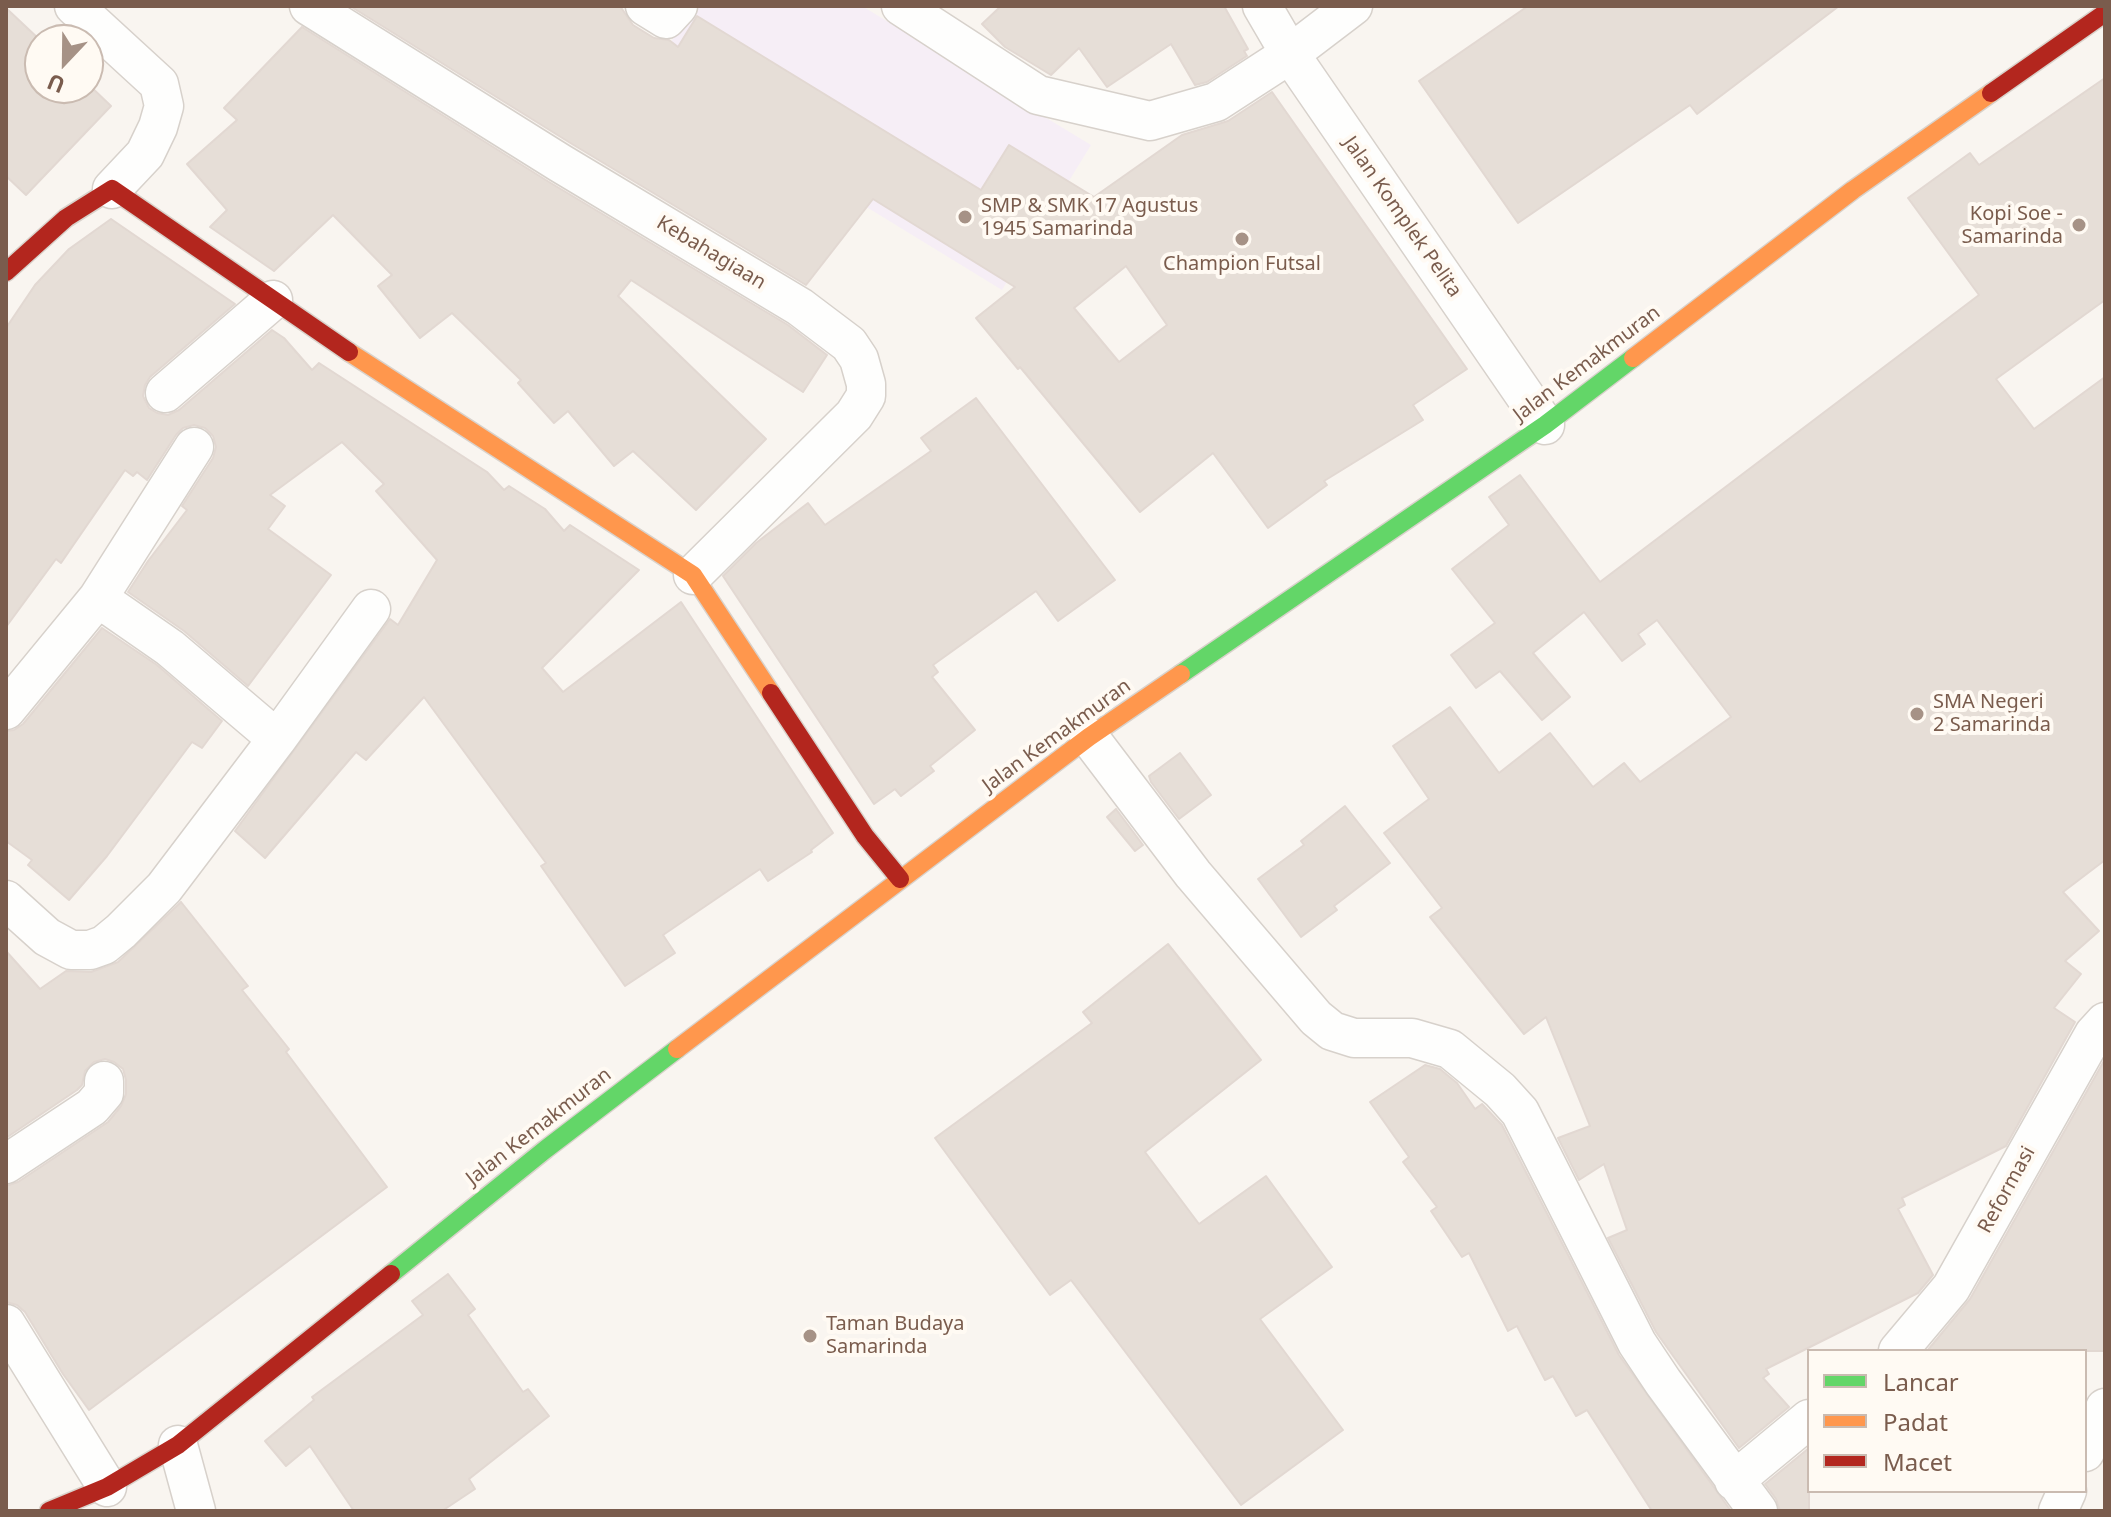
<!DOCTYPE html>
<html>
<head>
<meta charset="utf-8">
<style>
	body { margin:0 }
	#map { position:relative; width:2111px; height:1517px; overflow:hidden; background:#f9f5f0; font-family:"Noto Sans",sans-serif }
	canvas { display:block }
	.frame { position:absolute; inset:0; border:8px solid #7a5c4d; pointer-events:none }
	.legend { position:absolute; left:1807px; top:1349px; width:280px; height:144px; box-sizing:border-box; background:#fffaf3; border:2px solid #cabbb1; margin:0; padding:10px 14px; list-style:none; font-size:24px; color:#7a5c4d }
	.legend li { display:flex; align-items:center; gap:16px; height:40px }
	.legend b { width:40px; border:2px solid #cabbb1 }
	.north { position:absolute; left:24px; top:24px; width:80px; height:80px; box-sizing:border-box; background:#fffaf3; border:2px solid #cabbb1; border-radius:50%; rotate:202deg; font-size:22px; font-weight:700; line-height:32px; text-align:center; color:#7a5c4d }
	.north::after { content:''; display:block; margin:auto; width:28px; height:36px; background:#a69286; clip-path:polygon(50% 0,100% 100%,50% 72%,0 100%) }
</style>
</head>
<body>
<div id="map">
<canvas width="2111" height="1517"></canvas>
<div class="frame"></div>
<ul class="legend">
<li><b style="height:10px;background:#63d668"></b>Lancar</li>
<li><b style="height:10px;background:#ff974d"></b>Padat</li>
<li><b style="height:10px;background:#b3261e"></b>Macet</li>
</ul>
<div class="north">U</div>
</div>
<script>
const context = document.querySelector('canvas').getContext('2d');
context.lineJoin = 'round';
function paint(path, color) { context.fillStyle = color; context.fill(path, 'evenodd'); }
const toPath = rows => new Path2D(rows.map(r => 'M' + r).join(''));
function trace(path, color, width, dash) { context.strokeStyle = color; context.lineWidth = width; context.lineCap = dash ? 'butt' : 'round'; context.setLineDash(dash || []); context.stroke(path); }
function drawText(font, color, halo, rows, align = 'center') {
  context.font = font + ' "Noto Sans",sans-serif'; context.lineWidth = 8; context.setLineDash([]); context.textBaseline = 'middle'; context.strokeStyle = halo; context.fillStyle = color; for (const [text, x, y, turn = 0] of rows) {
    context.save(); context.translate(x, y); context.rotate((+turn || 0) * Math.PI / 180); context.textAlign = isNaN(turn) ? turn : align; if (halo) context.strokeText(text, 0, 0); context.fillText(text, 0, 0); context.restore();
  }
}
paint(toPath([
	[693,6,862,6,1091,145,1002,290,651,75]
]), '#f6eef6');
const building = toPath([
	[350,6,620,6,633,25,654,38,669,40,678,47,697,16,981,190,1009,145,1094,197,1182,135,1228,121,1272,92,1467,369,1413,405,1423,420,1324,481,1327,485,1268,528,1213,453,1140,512,1020,367,1018,369,976,318,1015,287,873,199,806,285,572,144,350,6],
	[1126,266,1167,325,1119,362,1074,308,1126,266],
	[1001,6,1224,6,1248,49,1244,51,1247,56,1207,82,1195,85,1171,44,1107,87,1079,48,1051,75,1005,47,982,24,1001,6],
	[1528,6,1839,6,1697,114,1690,105,1518,223,1419,81,1528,6],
	[6,8,40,40,40,88,88,88,88,84,111,106,26,195,6,176,6,8],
	[302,27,549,182,788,325,827,355,803,392,631,280,618,296,766,439,696,510,633,451,614,466,568,411,554,423,518,383,521,380,452,313,420,338,378,286,392,275,333,215,274,271,210,227,227,210,187,164,237,120,224,108,302,27],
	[2105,78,2105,300,1996,379,2034,429,2105,377,2105,860,2063,892,2099,931,2065,961,2081,974,2054,1008,2075,1022,2006,1146,1902,1198,1905,1205,1898,1209,1933,1275,1918,1293,1766,1369,1769,1374,1763,1378,1789,1407,1739,1448,1656,1332,1608,1238,1627,1230,1604,1164,1579,1180,1558,1138,1590,1126,1546,1017,1524,1034,1430,917,1442,908,1384,833,1429,799,1393,746,1450,707,1499,773,1550,733,1593,787,1624,763,1640,782,1731,717,1657,620,1638,634,1645,644,1622,661,1584,612,1533,653,1570,697,1542,720,1500,671,1476,688,1451,655,1495,623,1452,569,1509,525,1489,497,1520,475,1600,582,1979,295,1908,198,1970,153,1979,165,2105,78],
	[111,219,235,304,150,377,145,385,143,396,149,408,157,413,168,415,179,410,272,330,284,338,312,370,319,363,487,472,504,490,509,486,545,509,564,531,570,525,639,570,542,668,563,692,681,602,833,833,811,850,812,852,768,881,760,869,663,935,675,953,625,986,541,866,546,863,424,697,366,760,356,752,265,858,235,831,390,619,398,625,437,560,376,491,384,484,342,442,270,495,285,506,268,529,331,575,248,686,184,631,128,592,148,561,187,510,182,506,213,458,216,447,213,436,205,428,194,425,183,428,176,435,147,480,137,472,133,476,125,470,61,563,56,559,6,627,6,328,35,285,69,249,111,219],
	[976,398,1115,580,1058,621,1036,591,933,665,938,672,932,677,975,730,930,766,934,771,901,796,895,789,874,804,723,576,756,543,808,503,825,525,931,451,921,438,976,398],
	[102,628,157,665,222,721,202,748,192,742,107,856,69,900,28,865,32,860,6,841,6,731,14,730,23,724,102,628],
	[1180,753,1211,795,1179,819,1151,782,1149,776,1180,753],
	[1345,806,1390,863,1334,906,1337,910,1301,937,1258,879,1304,845,1301,841,1345,806],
	[1116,809,1143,845,1135,851,1107,817,1116,809],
	[181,902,248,986,242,990,289,1049,286,1052,387,1187,89,1410,63,1374,25,1312,17,1305,6,1302,6,1186,18,1182,108,1122,121,1106,126,1094,126,1080,123,1069,114,1062,105,1059,94,1062,85,1071,82,1085,77,1090,6,1138,6,951,40,989,66,971,91,972,118,962,181,902],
	[1168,944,1261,1060,1145,1152,1199,1224,1266,1176,1332,1267,1260,1319,1343,1430,1241,1505,1071,1280,1050,1295,935,1138,1092,1023,1083,1012,1168,944],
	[2105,1059,2105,1351,1927,1351,1970,1299,2105,1059],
	[1425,1065,1440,1069,1457,1083,1475,1109,1482,1104,1502,1125,1619,1355,1731,1511,1652,1511,1587,1410,1576,1416,1553,1376,1545,1380,1517,1326,1508,1331,1469,1253,1462,1257,1431,1211,1437,1207,1403,1162,1409,1157,1370,1102,1425,1065],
	[448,1274,475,1309,468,1315,523,1392,528,1389,549,1416,469,1479,475,1489,442,1511,354,1511,310,1446,286,1466,265,1441,314,1400,312,1397,423,1315,412,1301,448,1274],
	[1809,1448,1809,1511,1780,1511,1776,1499,1765,1484,1809,1448]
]);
paint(building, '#e6ded7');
trace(building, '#e2d8d2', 2);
const street = toPath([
	[74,6,159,84,164,106,158,127,145,154,112,189],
	[309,6,560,163,800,307,849,344,859,359,866,384,866,396,854,415,693,575],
	[645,6,666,19,678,6],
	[901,6,1038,95,1150,121,1216,102,1290,54,1353,6],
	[1262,6,1290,54,1545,425],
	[165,393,273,300],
	[98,598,170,648,277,739],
	[6,710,98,598,194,447],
	[1089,737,1193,874,1316,1018,1332,1031,1354,1038,1412,1038,1450,1049,1500,1090,1520,1112,1637,1343,1663,1382,1758,1511],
	[6,900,47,937,71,950,90,950,104,945,121,931,164,888,277,739,371,609],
	[6,1164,92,1107,104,1093,104,1081],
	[6,1324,107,1487],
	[1898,1351,1951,1288,2094,1034,2105,1022],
	[178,1445,196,1511],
	[2085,1452,2105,1408],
	[1734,1481,1809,1419],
	[2058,1511,2067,1491]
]);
const fast = toPath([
	[1181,674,1545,425,1633,358],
	[391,1274,546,1149,677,1049]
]);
const slow = toPath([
	[349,352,693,575,771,693],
	[1633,358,1853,190,1991,93],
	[677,1049,1089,737,1181,674]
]);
const jam = toPath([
	[1991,93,2105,13],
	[6,272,66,218,112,189,349,352],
	[771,693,865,836,900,879],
	[49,1511,107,1487,178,1445,391,1274]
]);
trace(street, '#d7d1cb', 41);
trace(fast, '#d9d2cb', 21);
trace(slow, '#d9d2cb', 21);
trace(jam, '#d9d2cb', 21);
trace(street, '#fefefd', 38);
trace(fast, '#63d668', 18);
trace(slow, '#ff974d', 18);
trace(jam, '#b3261e', 18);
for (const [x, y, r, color] of [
	[965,217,8,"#a69286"],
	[2079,225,8,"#a69286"],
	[1242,239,8,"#a69286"],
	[1917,714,8,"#a69286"],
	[810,1336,8,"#a69286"]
]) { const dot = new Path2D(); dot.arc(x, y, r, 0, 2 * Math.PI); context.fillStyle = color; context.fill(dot); trace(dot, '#fffaf3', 3); }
drawText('20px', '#7a5c4d', '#fffaf3', [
	["SMP & SMK 17 Agustus",981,206],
	["1945 Samarinda",981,229],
	["Kopi Soe -",2063,214,"right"],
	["Samarinda",2063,237,"right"],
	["Champion Futsal",1242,264,"center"],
	["SMA Negeri",1933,702],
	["2 Samarinda",1933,725],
	["Taman Budaya",826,1324],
	["Samarinda",826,1347]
], 'left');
drawText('20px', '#7a5c4d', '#fffaf3', [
	["Jalan Komplek Pelita",1402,217,55],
	["Kebahagiaan",711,253,31],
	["Jalan Kemakmuran",1587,364,-37],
	["Jalan Kemakmuran",1057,736,-36],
	["Jalan Kemakmuran",539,1127,-38],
	["Reformasi",2007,1190,-61]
]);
</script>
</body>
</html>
